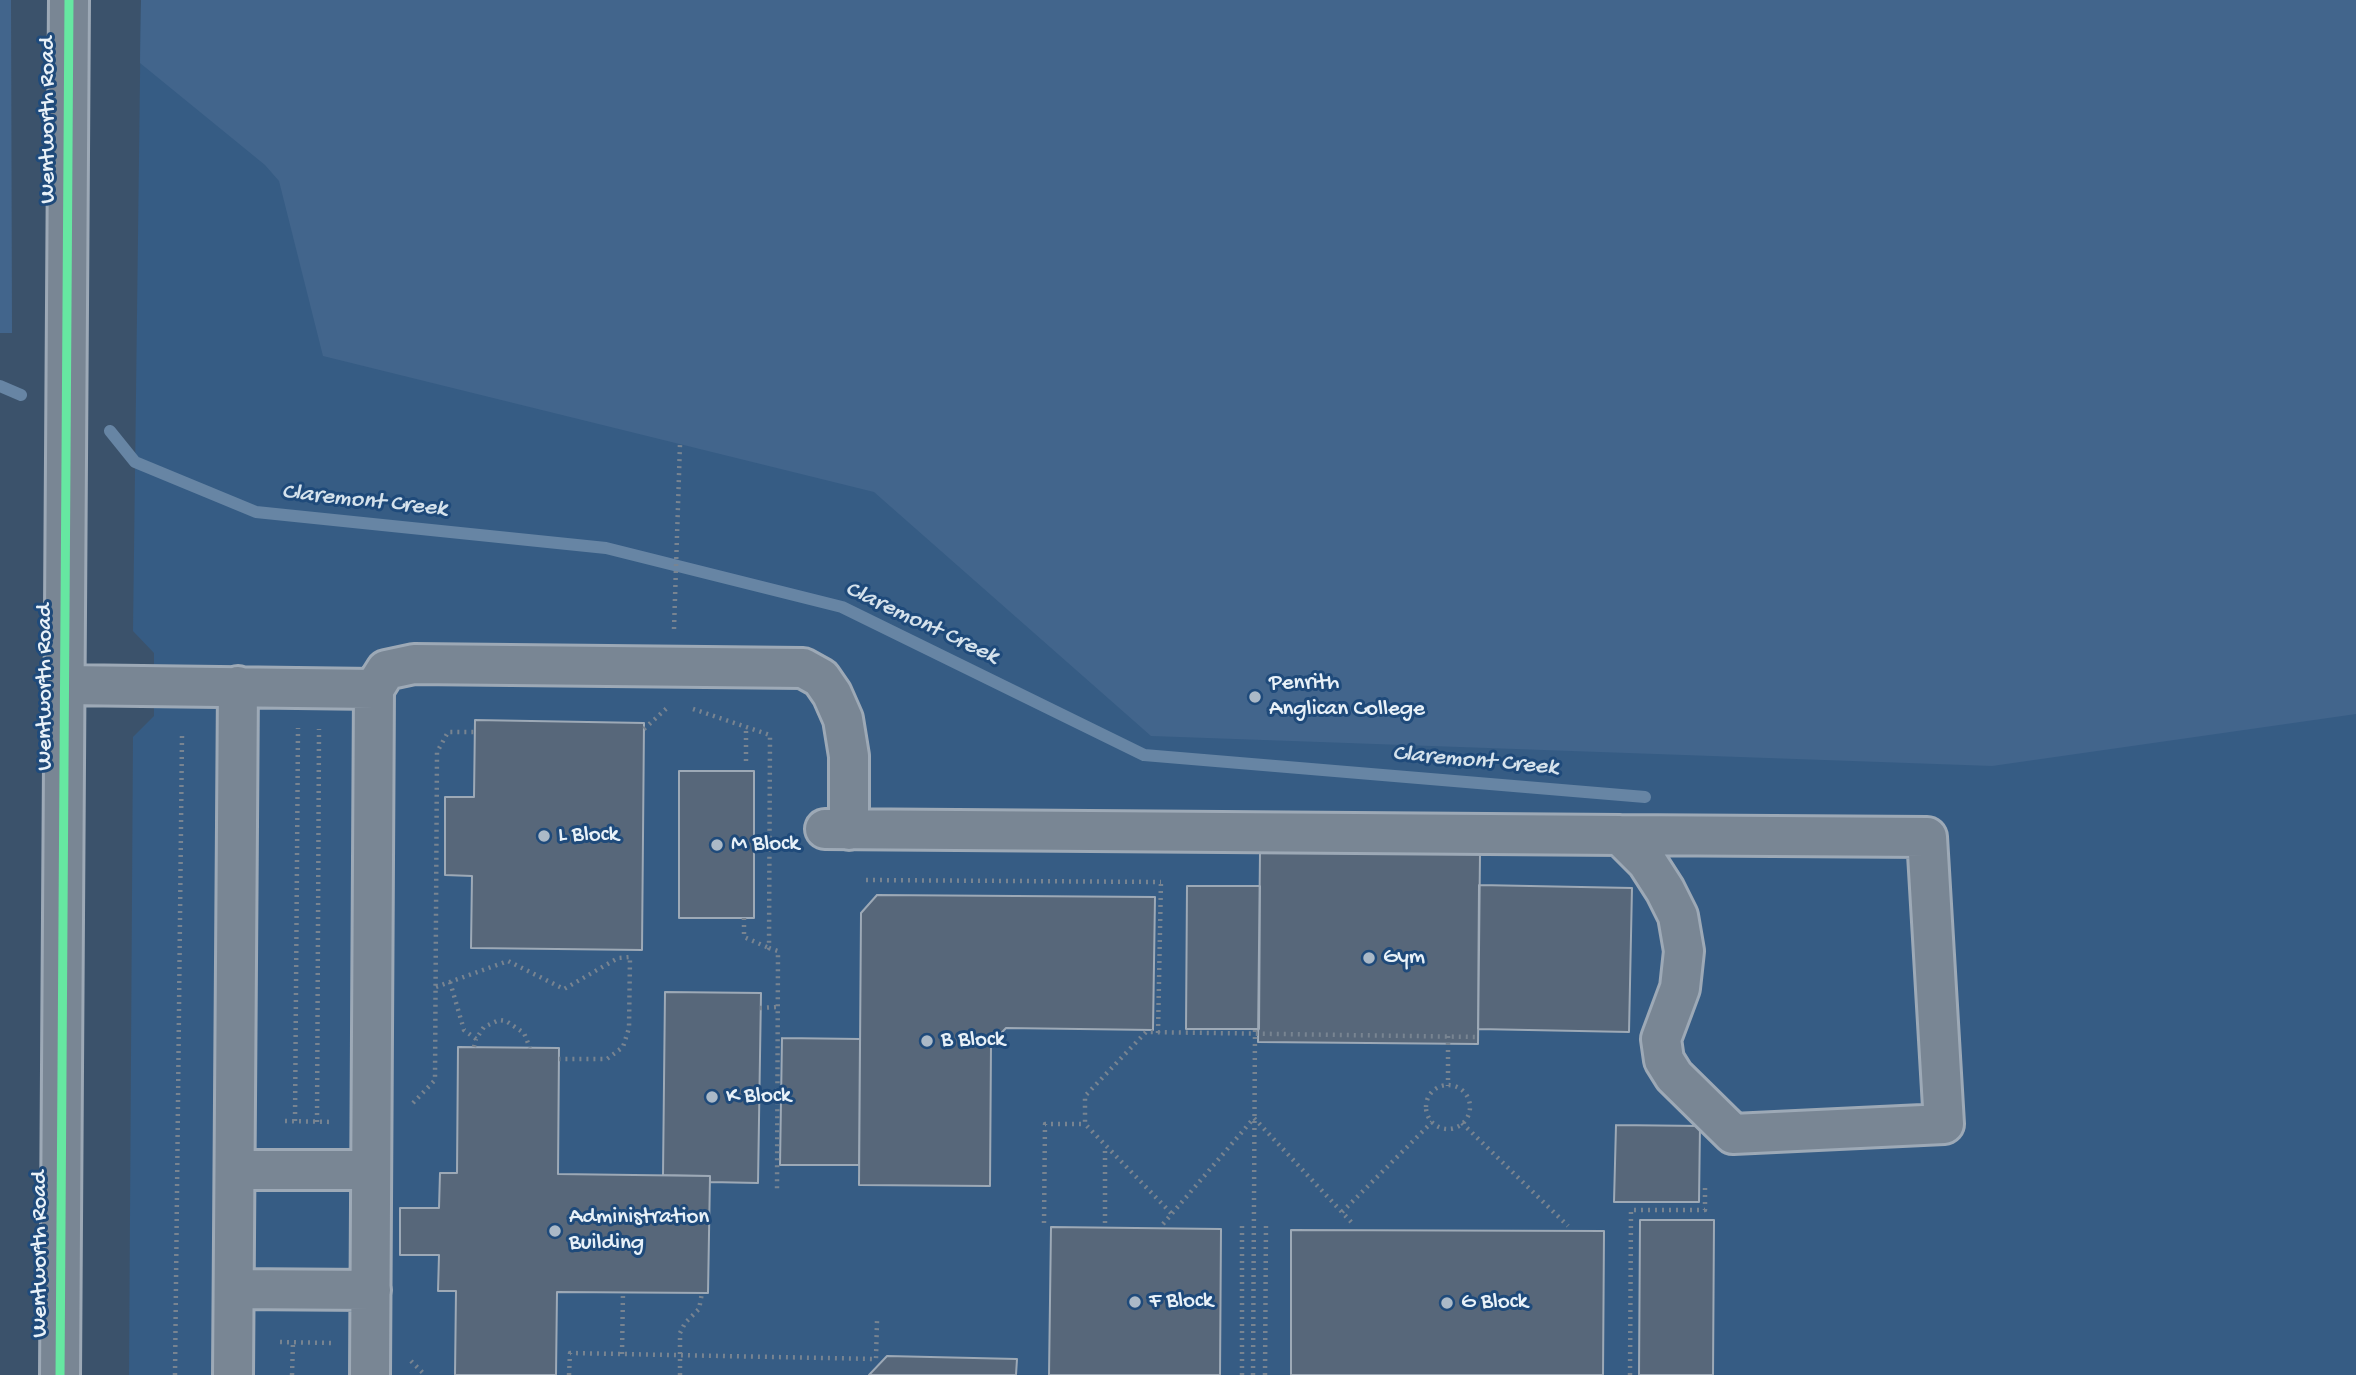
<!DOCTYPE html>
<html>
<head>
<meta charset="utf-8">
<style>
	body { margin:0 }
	canvas { display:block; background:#3b526b }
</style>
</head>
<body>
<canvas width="2356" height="1375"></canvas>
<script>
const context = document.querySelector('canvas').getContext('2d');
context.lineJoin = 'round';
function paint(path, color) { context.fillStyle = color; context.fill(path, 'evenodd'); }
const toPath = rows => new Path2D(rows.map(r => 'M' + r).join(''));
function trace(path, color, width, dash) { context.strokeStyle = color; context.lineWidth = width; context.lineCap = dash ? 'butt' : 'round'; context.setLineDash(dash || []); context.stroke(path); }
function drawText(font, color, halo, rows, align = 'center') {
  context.font = font + ' "Gochi Hand",sans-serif'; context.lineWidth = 6; context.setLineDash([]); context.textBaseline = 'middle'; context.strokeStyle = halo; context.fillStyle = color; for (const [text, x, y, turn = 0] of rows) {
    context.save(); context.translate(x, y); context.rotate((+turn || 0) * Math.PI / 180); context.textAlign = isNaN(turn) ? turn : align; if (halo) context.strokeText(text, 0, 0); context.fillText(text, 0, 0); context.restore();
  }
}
paint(toPath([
	[141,0,2356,0,2356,1375,129,1375,133,737,154,716,154,653,133,631]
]), '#365c84');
paint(toPath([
	[0,0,11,0,12,333,0,333],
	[141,0,2356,0,2356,714,1992,766,1151,736,874,492,323,356,279,181,265,165,140,63]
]), '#42658c');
trace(toPath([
	[0,386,21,395],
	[110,431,135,462,256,512,606,548,842,607,1144,755,1645,797]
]), '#6785a4', 12);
const building = toPath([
	[475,720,644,723,642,950,471,948,472,876,445,875,445,797,474,797,475,720],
	[679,771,754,771,754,918,679,918,679,771],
	[1260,852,1480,854,1478,1044,1258,1042,1260,852],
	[1479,885,1632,888,1629,1032,1478,1029,1479,885],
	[1187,886,1260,886,1259,1029,1186,1029,1187,886],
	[877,895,1155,897,1153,1030,1006,1028,991,1044,990,1186,859,1185,861,913,877,895],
	[665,992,761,993,758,1183,710,1182,710,1176,663,1175,665,992],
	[782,1038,860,1039,859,1165,780,1165,782,1038],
	[458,1047,559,1048,558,1174,710,1176,708,1293,557,1292,556,1375,455,1375,456,1291,438,1291,439,1255,400,1255,400,1208,439,1208,440,1173,457,1173,458,1047],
	[1616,1125,1700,1126,1699,1202,1614,1202,1616,1125],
	[1640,1220,1714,1220,1713,1375,1639,1375,1640,1220],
	[1051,1227,1221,1229,1220,1375,1049,1375,1051,1227],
	[1291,1230,1604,1231,1603,1375,1291,1375,1291,1230],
	[887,1356,1017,1359,1016,1375,869,1375,887,1356]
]);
paint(building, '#57677a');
trace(building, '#9da9b6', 2);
const minor = toPath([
	[65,685,374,689,386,670,414,664,803,668,821,678,832,694,843,719,849,756,849,830],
	[825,829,1620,835],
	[1620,835,1927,837,1944,1124,1733,1134,1674,1076,1664,1060,1661,1039,1680,988,1684,951,1678,916,1665,890,1647,862,1620,835],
	[235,1170,371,1170],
	[234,1289,371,1290],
	[60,1375,69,0],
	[233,1375,238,686],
	[370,1375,374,689]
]);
trace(minor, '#9da9b6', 44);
trace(toPath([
	[674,629,680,444],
	[693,709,770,735,769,948,778,951,777,1191],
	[644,729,668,707],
	[746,761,746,727],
	[866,880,1161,882],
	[744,918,744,937,769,948],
	[450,982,464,1030,476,1039,484,1027,499,1020,506,1021,524,1033,530,1048],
	[436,987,508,961,564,989,618,958,630,957,629,1028,623,1047,607,1059,559,1059],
	[760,1008,778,1007],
	[1158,1033,1161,880],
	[1448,1036,1448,1086],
	[474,1047,476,1039],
	'1426 1107a22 22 0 1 1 44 0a22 22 0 1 1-44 0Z',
	[413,1103,435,1080,437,752,448,732,475,732],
	[285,1121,334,1122],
	[295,1121,298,728],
	[317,1122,319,729],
	[1462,1123,1568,1226],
	[1342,1212,1432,1122],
	[1171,1213,1085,1124,1085,1096,1146,1032,1478,1037],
	[1044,1223,1045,1124,1085,1124],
	[1105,1223,1105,1147],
	[1163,1224,1254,1118,1354,1225],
	[280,1342,332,1343],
	[622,1354,623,1292],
	[411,1361,425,1375],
	[175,1375,182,736],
	[292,1375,293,1342],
	[569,1375,570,1353,876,1359,877,1321],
	[680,1375,680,1333,685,1323,699,1309,702,1293],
	[1242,1375,1242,1224],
	[1253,1375,1255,1029],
	[1265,1375,1266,1224],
	[1630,1375,1631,1210,1705,1210,1705,1186]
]), '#788491', 4.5, [2, 5]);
trace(minor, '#798694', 38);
trace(toPath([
	[60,1375,69,0]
]), '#66e7a1', 9);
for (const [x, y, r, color] of [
	[1255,697,7,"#abb9c7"],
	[544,836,7,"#abb9c7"],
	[717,845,7,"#abb9c7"],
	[1369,958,7,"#abb9c7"],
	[927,1041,7,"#abb9c7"],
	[712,1097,7,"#abb9c7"],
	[555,1231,7,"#abb9c7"],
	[1135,1302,7,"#abb9c7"],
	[1447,1303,7,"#abb9c7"]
]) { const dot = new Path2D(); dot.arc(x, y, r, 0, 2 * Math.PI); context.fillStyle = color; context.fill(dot); trace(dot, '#1f4a7a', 2.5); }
drawText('23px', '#e8f1f8', '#1f4a7a', [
	["Wentworth Road",49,120,-90],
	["Wentworth Road",46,687,-90],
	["Wentworth Road",41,1254,-90]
]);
drawText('23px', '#e8f1f8', '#1f4a7a', [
	["Penrith",1269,684],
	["Anglican College",1269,710],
	["L Block",558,836],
	["M Block",731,845],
	["Gym",1383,958],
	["B Block",941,1041],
	["K Block",726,1097],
	["Administration",569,1218],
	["Building",569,1244],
	["F Block",1149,1302],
	["G Block",1461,1303]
], 'left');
drawText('italic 24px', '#d5e2ec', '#1f4a7a', [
	["Claremont Creek",364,502,6],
	["Claremont Creek",921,624,25],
	["Claremont Creek",1475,762,5]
]);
</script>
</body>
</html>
